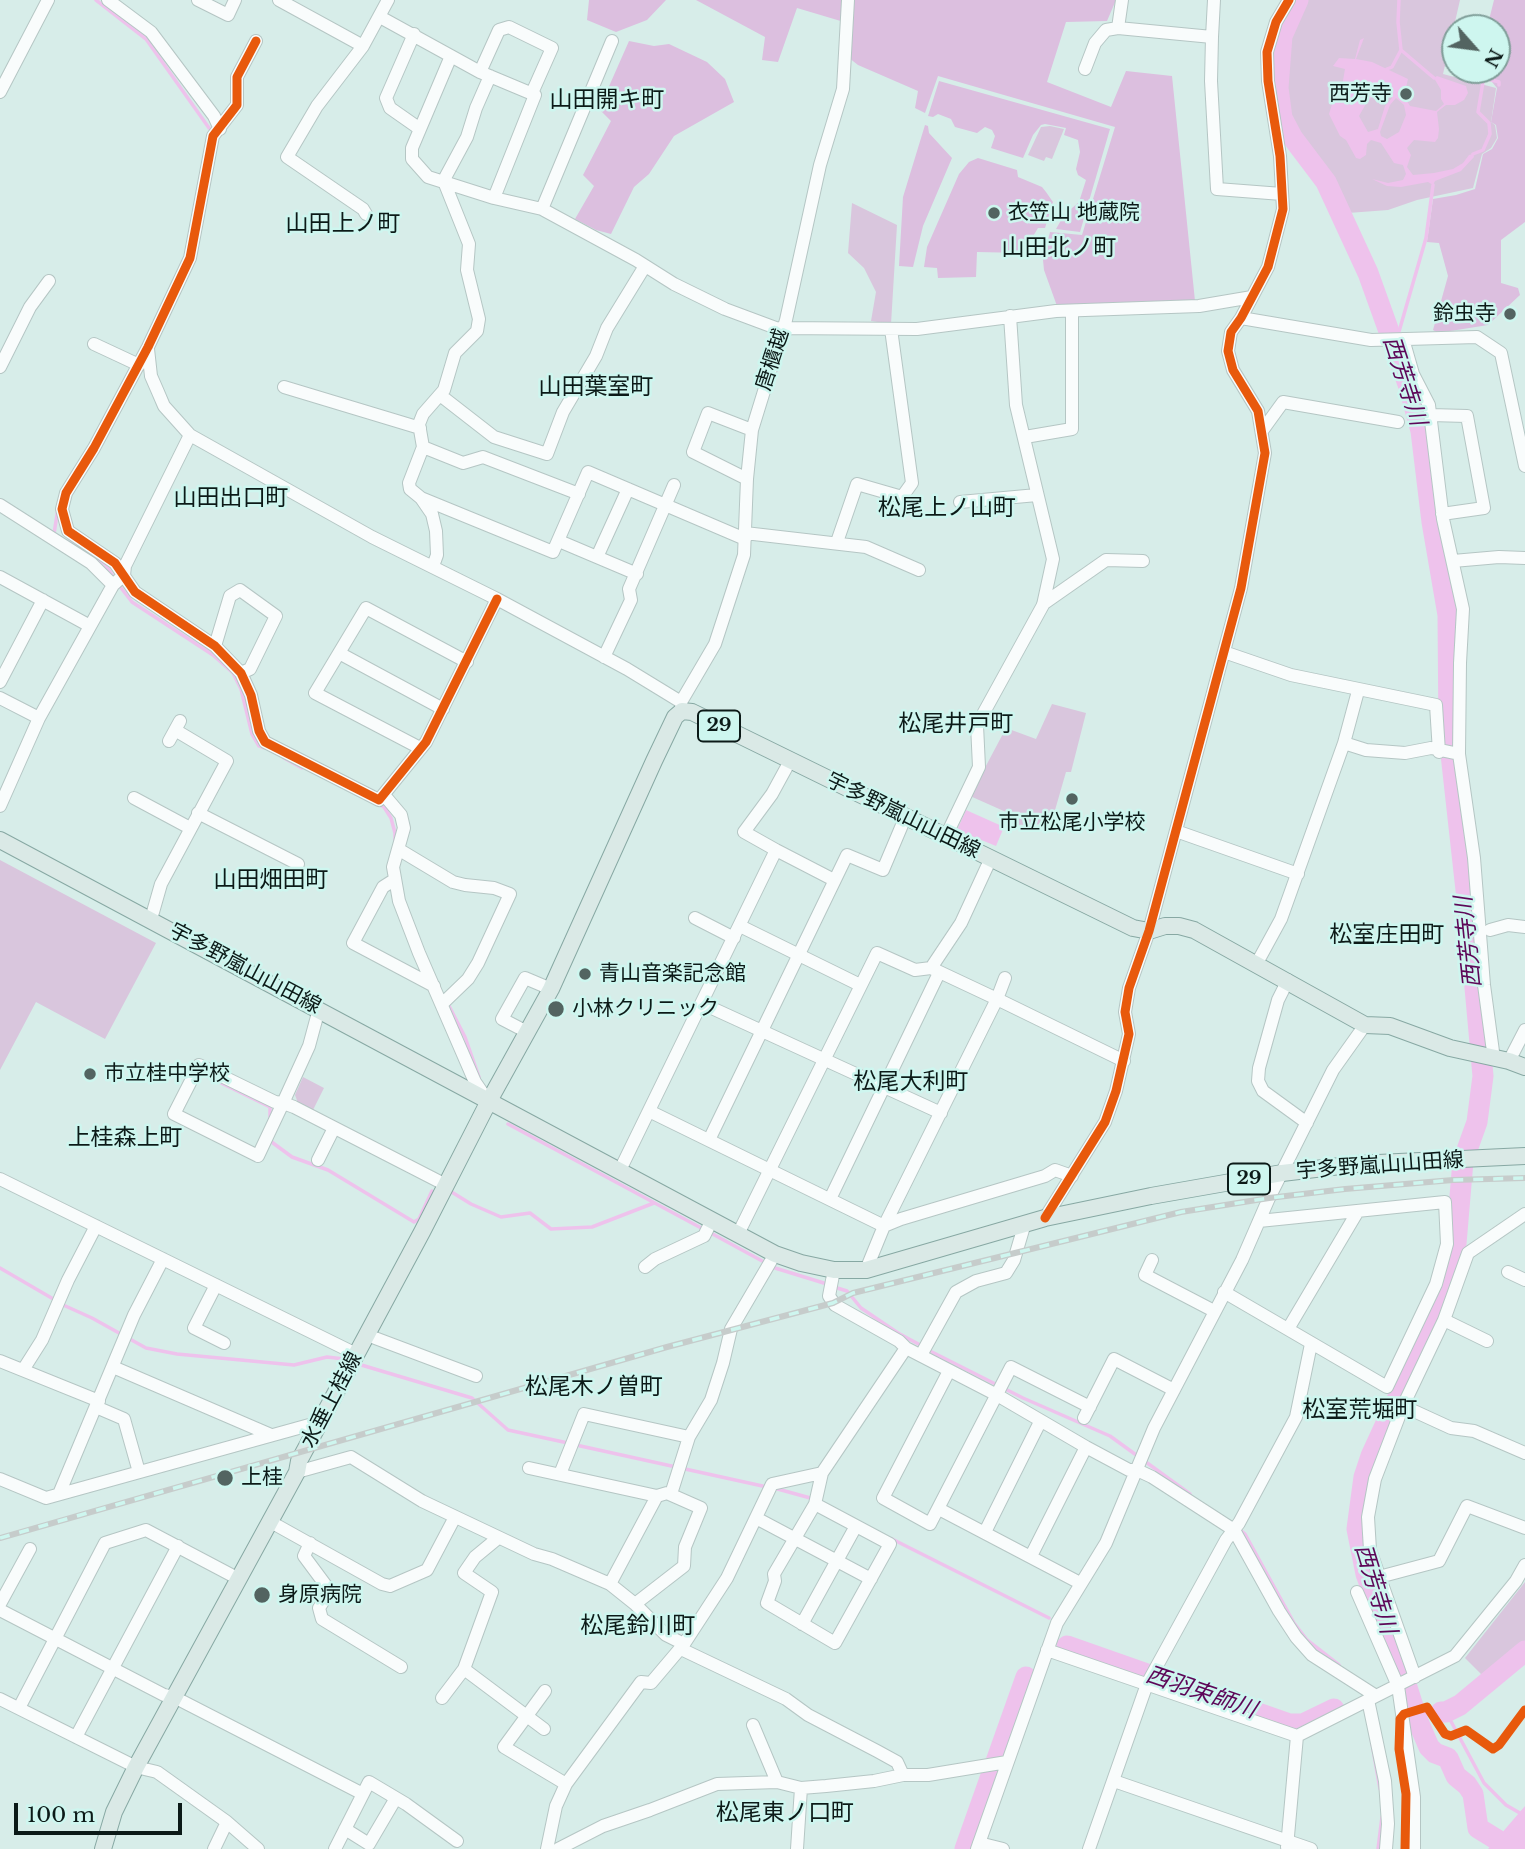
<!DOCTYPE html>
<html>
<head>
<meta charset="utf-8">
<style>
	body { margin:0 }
	#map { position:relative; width:1525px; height:1849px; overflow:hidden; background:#d7ede9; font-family:"Libre Baskerville",serif }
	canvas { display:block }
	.north { position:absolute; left:1441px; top:14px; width:70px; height:70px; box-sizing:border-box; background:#cef6ef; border:2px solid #809e99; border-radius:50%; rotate:118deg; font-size:19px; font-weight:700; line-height:28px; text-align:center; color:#0c1a18 }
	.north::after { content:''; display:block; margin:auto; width:24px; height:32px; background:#536461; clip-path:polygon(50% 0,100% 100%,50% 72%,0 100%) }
	.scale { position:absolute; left:14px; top:1803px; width:168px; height:32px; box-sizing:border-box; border:4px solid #0c1a18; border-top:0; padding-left:9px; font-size:21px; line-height:24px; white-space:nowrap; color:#0c1a18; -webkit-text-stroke:5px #cef6ef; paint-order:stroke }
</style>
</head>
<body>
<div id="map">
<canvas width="1525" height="1849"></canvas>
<div class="north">N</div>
<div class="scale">100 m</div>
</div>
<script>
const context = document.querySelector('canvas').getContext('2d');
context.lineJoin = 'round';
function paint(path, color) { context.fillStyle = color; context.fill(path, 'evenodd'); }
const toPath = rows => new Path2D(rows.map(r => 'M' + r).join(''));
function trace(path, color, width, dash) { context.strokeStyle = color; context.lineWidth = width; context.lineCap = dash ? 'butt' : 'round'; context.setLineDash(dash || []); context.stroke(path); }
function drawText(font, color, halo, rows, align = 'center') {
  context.font = font + ' "Libre Baskerville","Noto Sans JP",serif'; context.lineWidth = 5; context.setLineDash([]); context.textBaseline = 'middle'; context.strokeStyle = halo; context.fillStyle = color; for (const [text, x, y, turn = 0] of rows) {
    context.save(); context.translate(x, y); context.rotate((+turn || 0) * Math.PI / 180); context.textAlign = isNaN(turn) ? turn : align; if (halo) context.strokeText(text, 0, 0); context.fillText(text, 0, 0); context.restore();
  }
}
paint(toPath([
	[1305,0,1460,0,1443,74,1496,88,1491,122,1495,125,1497,138,1491,148,1482,154,1473,188,1417,200,1388,210,1348,213,1328,175,1288,118,1287,45],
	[1050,126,1064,129,1052,159,1046,157,1044,161,1028,155,1041,127],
	[852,203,897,225,891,324,871,321,876,292,864,268,848,253],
	[1052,704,1086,713,1071,772,1066,772,1051,824,1011,825,1015,816,970,796,1006,728,1036,739],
	[0,860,156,943,105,1039,36,1002,0,1070],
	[303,1077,324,1088,313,1110,298,1103,295,1095],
	[1525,1582,1525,1645,1485,1678,1465,1658]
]), '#d9c6dd');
paint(toPath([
	[589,0,666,0,647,20,616,32,587,20],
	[696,0,1116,0,1107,21,1066,22,1047,82,1111,107,1126,71,1172,76,1195,301,1057,306,1044,270,1043,260,1050,232,1082,235,1115,127,938,76,925,113,915,108,918,91,858,65,844,54,844,22,797,8,778,62,762,60,765,37],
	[1494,0,1525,0,1525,222,1501,240,1501,283,1518,288,1520,295,1488,325,1438,333,1433,330,1448,276,1439,243,1427,242,1433,199,1456,195,1475,189,1483,154,1492,149,1498,138,1496,125,1491,122,1497,88,1487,76,1488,70,1497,70,1497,28,1487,28],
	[629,41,654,46,669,44,707,62,725,79,734,102,674,136,649,174,634,187,611,234,596,230,575,219,594,186,583,175,611,121,599,109],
	[939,81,1110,129,1080,232,1056,229,1064,215,1079,202,1086,180,1078,175,1076,169,1080,152,1078,140,1064,135,1066,128,1045,124,1041,125,1033,135,1023,158,991,148,995,136,992,130,985,127,977,133,955,127,951,119,938,114,933,117,928,116],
	[925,125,928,126,929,133,952,158,923,226,913,267,899,266,903,197],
	[978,158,1017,170,1018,177,1042,187,1046,192,1053,202,1045,228,1038,228,1023,253,977,252,976,277,938,278,937,268,924,267,927,247,959,174,969,162]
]), '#dcbfdf');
paint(toPath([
	[1364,38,1356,59,1372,62,1408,79,1404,96,1410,106,1436,111,1444,104,1441,99,1441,90,1434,78,1437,76,1466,86,1468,93,1464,100,1455,105,1446,105,1437,112,1439,129,1438,138,1435,142,1414,140,1407,148,1411,155,1407,167,1413,175,1434,173,1453,169,1463,163,1469,155,1473,154,1474,157,1461,171,1435,181,1433,185,1428,182,1401,187,1387,186,1372,179,1388,183,1403,180,1406,174,1403,165,1394,163,1381,143,1371,140,1367,144,1366,155,1360,159,1356,158,1346,140,1340,136,1329,114,1334,98,1340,98,1345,69,1333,66,1339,58,1355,59,1360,40],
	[1378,91,1385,92,1392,95,1392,98,1385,106,1378,129,1368,132,1359,116,1367,102],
	[1396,98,1404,105,1406,115,1399,132,1387,139,1381,136,1380,132,1390,105],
	[966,810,1004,827,996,846,957,830],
	[1525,1806,1525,1849,1488,1849]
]), '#eec2ec');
trace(toPath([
	[96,0,146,39,209,128],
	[1401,50,1434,78],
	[1387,69,1392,67,1401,50,1398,22,1399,0],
	[1484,78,1499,82,1499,85],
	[1473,154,1483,150,1490,134,1489,123,1478,112,1483,82],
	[1398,335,1426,238,1433,185],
	[54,534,58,508],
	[68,542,105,564,114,578],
	[118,584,132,602,213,655,233,673,241,689,252,734,259,746,264,748],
	[284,758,302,768],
	[378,804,384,807,391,818,395,833,395,843],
	[448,1004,465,1037,479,1077],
	[207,1076,270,1107,270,1117],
	[508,1124,703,1229],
	[270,1139,273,1143,292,1157,328,1170,414,1222,419,1219,432,1191],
	[450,1191,471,1204,501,1217,530,1213,551,1229,592,1227,654,1203],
	[709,1232,775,1268,827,1284],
	[0,1268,55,1300],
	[834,1287,847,1291,861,1308,898,1333,922,1346],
	[61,1304,92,1318,146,1348,177,1354,294,1365,327,1357,344,1359],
	[928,1350,1023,1398,1110,1436,1190,1494],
	[358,1364,472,1398,508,1430,568,1443],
	[576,1445,767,1487],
	[774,1488,814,1499],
	[1239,1529,1245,1534,1294,1623,1307,1640,1339,1665],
	[892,1539,1049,1618],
	[1446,1712,1484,1783,1506,1805,1525,1816],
	[1371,1738,1380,1789],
	[1378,1849,1382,1817]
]), '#eec2ec', 3.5);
trace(toPath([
	[1298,0,1282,36,1278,88,1282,118,1292,137,1326,182,1368,273,1409,387,1421,431,1432,522,1448,615,1449,736,1467,899,1483,1076,1477,1122,1463,1161,1454,1267,1448,1289,1371,1456,1364,1477,1357,1529,1366,1574,1400,1665,1417,1719,1429,1747,1435,1753,1448,1758,1456,1776,1467,1785,1473,1794,1478,1828,1512,1849],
	[1067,1646,1289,1724,1303,1724,1334,1709],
	[1441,1712,1446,1712,1460,1705,1525,1651],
	[965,1849,1026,1677]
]), '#eec2ec', 21);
const minor = toPath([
	[108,0,151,32,214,116,220,129],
	[198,0,228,15,235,0],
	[279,0,363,46],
	[1122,0,1118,28,1212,37,1214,0],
	[380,17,480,72,535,95,494,198],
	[414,34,386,98,390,108,420,129],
	[1212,37,1211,81,1217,189,1282,194],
	[256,41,237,77,237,105,213,136,190,258,148,347,94,448,66,493,62,509,68,531,115,563,135,592,215,646,241,673,251,695,259,731,265,742,379,800,426,742,497,599],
	[451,56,412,148,412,159,428,177,494,198,542,209,636,260,674,284,725,309,776,328,917,329,1056,311,1199,306,1252,297],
	[1085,69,1095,43,1106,30,1118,28],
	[480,72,499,30,509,27,552,48,532,93],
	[0,92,48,0],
	[542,209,612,41],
	[366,214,363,209,287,157,317,106,363,46,388,0],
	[1241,318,1371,340,1477,337,1501,353,1525,466],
	[1403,339,1413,374,1429,405,1443,519,1463,609,1460,663,1459,754,1474,858,1484,985,1494,1059],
	[94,344,139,365],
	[148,349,151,376,158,392,164,406,190,435,372,537,497,599,627,669,681,702],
	[0,367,30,307,49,281],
	[284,387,420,428],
	[440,395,494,437,547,454,563,412,596,356,607,328,645,266],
	[1430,415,1467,416,1484,508,1442,514],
	[1262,431,1283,402,1398,422],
	[1025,437,1072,429,1072,311],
	[423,447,463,463,483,457,579,494],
	[747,479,693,452,708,413,752,430],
	[421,498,553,552,588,472,745,539],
	[960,502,1037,495],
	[0,505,91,563,113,585],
	[745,533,866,547,919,570],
	[559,541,637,574],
	[837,542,857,484,902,497,912,483,891,329],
	[597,557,628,489],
	[1453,561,1499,557,1525,558],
	[433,566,437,555,436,531,432,514,421,498,410,489,409,483,423,447,419,424,423,414,444,390,455,353,477,331,479,319,467,270,469,244,445,184,446,176,467,137,476,108,490,76],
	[0,577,90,626],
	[1043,604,1106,560,1143,561],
	[215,646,230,596,240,590,276,616,250,669,241,673],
	[1224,652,1291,675,1436,705,1439,752],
	[339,653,443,709],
	[604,657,631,600,629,589,674,485],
	[0,682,43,600],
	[0,698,39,718],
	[682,711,681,702,715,644,744,555,747,479,752,430,786,320,820,165,843,89,848,0],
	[169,741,180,721],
	[1344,743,1358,691],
	[420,748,315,693,366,608,467,662],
	[384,795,401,815,404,828,393,867,399,901,419,953,475,1082,486,1098],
	[134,798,190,828],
	[0,806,39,718,113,585,124,575,125,566,190,435],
	[198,813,298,864],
	[1176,831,1298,874],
	[946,836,979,767,977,725,1043,605,1053,559,1016,405,1010,316],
	[398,849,453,882,465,885,494,888,510,894,478,963,468,979,442,1004],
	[776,850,744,832,772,794,790,761],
	[394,880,383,887,353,943,434,986],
	[695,918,734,938],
	[151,919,161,884,227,761,175,730],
	[740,926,860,985],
	[1490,930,1508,925,1525,927],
	[1257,963,1281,919,1344,743,1366,750,1405,753,1431,748,1459,754],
	[931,968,961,923,991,858],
	[1005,978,997,999,1124,1061],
	[1288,980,1278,1000,1259,1068,1258,1081,1263,1091,1307,1123],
	[703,1004,941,1113],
	[319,1009,309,1046,283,1103,258,1156,174,1114,199,1065,275,1102,283,1103,294,1107,446,1185],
	[527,1032,502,1019,525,978,551,989],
	[1509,1061,1525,1030],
	[649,1111,884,1226,901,1219,1045,1176,1055,1170,1072,1176],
	[709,1140,847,855,883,870,905,818],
	[318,1160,334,1128],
	[620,1170,776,850,834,880],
	[0,1179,356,1354],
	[830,1199,939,973],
	[1045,1218,1105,1122,1116,1091,1129,1034,1125,1012,1129,988,1149,931,1241,588,1265,453,1258,411,1233,370,1228,351,1231,332,1241,318,1268,267,1283,209,1280,156,1268,81,1267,52,1276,22,1289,0],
	[738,1234,877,953,915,970,931,968,997,999,884,1226,866,1270],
	[1152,1260,1145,1275,1214,1311],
	[645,1267,655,1259,704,1236,712,1220],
	[834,1270,829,1296,835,1305,899,1341,906,1348,997,1395,1086,1447,1129,1470,1137,1470,1152,1477,1234,1530,1279,1611,1296,1637,1312,1655,1376,1696],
	[1508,1272,1525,1280],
	[216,1285,194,1328,224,1343],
	[1224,1292,1387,1387,1436,1284,1447,1244,1445,1202,1259,1221],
	[1444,1320,1487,1341],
	[1288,1329,1358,1211],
	[367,1335,476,1376],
	[921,1355,956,1292,976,1281,1006,1273,1014,1260,1025,1223],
	[0,1361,99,1401],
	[113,1367,271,1435],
	[23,1370,42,1340,68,1280,96,1226],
	[949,1371,883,1498,930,1524,1011,1367,1090,1407],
	[1403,1406,1451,1428,1474,1431,1525,1453],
	[96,1407,124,1419,139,1472],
	[1084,1418,1114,1359,1174,1390],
	[529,1468,657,1496,667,1493,701,1508,685,1547,684,1566,635,1604],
	[297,1472,351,1457,422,1501,534,1554,552,1559,610,1584,635,1604,666,1635,684,1644],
	[560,1474,584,1414,689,1437],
	[0,1479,46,1498,320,1422],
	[59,1494,134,1315,163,1259],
	[671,1494,689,1437,711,1400,723,1363,731,1329,775,1254],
	[815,1504,774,1574,775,1581,767,1603,835,1643,890,1544,815,1504,822,1473],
	[939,1509,1080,1583],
	[756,1518,871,1579],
	[269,1521,382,1584,390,1586,427,1570,455,1517],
	[985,1532,1040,1422],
	[310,1543,304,1556,330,1591,319,1608,322,1619,401,1667],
	[1031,1556,1086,1447],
	[1379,1577,1439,1561,1467,1506,1525,1528],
	[610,1584,657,1496],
	[1357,1592,1398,1686,1414,1797,1414,1849],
	[0,1604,30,1549],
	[0,1610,164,1695,174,1697,363,1794],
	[802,1624,856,1526],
	[681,1649,786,1699,808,1715,877,1751,897,1762,903,1775],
	[1047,1650,1297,1736,1455,1656,1516,1581,1525,1565],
	[464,1669,544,1729],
	[1415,1677,1370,1550,1368,1517,1375,1479,1403,1406,1444,1320,1468,1253,1525,1214],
	[545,1691,504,1747,566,1784],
	[442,1698,464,1669,492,1592,464,1573,475,1557,498,1538],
	[0,1699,136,1767,157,1772,227,1822,258,1849],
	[1368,1700,1385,1781,1388,1824,1386,1849],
	[19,1708,105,1543,146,1530,237,1578],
	[753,1725,777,1782],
	[76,1737,178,1546],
	[1114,1781,1311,1849],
	[345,1829,369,1844,396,1798],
	[979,1843,1003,1849],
	[1287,1847,1297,1736],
	[214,1849,227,1822],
	[335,1849,369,1782,406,1804,457,1841],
	[547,1849,556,1806,566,1784,641,1682,651,1683,684,1644,727,1578,772,1484,822,1473,906,1348],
	[558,1849,603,1826,650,1810,717,1784,777,1782,801,1788,826,1786,874,1781,903,1775,928,1775,1007,1762],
	[797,1849,801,1788],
	[977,1849,1057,1623,1106,1543,1154,1428,1242,1260,1269,1198,1333,1070,1365,1025],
	[1089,1849,1147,1684,1226,1540,1239,1523,1296,1417,1311,1344]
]);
const major = toPath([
	[0,840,775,1254,801,1263,834,1270,866,1270,1045,1218,1151,1196,1282,1173,1357,1164,1525,1156],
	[103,1849,114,1812,136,1767,297,1472,299,1461,422,1232,489,1101,551,989,654,761,675,717,682,711,692,712,1133,928,1149,931,1165,926,1179,926,1194,930,1365,1025,1390,1026,1450,1048,1509,1061,1525,1067]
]);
trace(minor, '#b5c6c4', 14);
trace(major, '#87a8a3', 18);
trace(minor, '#f9fcfc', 12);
trace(major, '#dae9e6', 16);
const rail = toPath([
	[0,1538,667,1347,833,1303,853,1293,1181,1212,1269,1198,1345,1189,1453,1180,1525,1178]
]);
trace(rail, '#c6cccb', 6);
trace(rail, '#cef6ef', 3.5, [10]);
trace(toPath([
	[256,41,237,77,237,105,213,136,190,258,148,347,94,448,66,493,62,509,68,531,115,563,135,592,215,646,241,673,251,695,259,731,265,742,379,800,426,742,497,599],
	[1045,1218,1105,1122,1116,1091,1129,1034,1125,1012,1129,988,1149,931,1241,588,1265,453,1258,411,1233,370,1228,351,1231,332,1241,318,1268,267,1283,209,1280,156,1268,81,1267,52,1276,22,1289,0],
	[1405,1849,1406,1794,1399,1749,1400,1719,1404,1714,1427,1707,1445,1734,1451,1736,1466,1730,1493,1749,1499,1745,1525,1710]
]), '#e8590c', 9);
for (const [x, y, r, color] of [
	[1406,94,7,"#536461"],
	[994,213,7,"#536461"],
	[1510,314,7,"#536461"],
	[1072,799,7,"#536461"],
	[585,974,7,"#536461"],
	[556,1009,9,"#536461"],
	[90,1074,7,"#536461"],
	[225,1478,9,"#536461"],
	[262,1595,9,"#536461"]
]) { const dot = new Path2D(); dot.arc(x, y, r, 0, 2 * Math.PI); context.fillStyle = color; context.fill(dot); trace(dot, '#cef6ef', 2.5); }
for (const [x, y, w] of [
	[719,726,42],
	[1249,1179,42]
]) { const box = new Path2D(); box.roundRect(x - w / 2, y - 15.5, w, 31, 5); context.fillStyle = '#cef6ef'; context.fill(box); trace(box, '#0c1a18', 2); }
drawText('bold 19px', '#0c1a18', null, [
	["29",719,726],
	["29",1249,1179]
]);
drawText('21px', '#0c1a18', '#cef6ef', [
	["西芳寺",1392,94,"right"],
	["衣笠山 地蔵院",1008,213],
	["鈴虫寺",1496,314,"right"],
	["市立松尾小学校",1072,823,"center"],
	["青山音楽記念館",599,974],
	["小林クリニック",572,1009],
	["市立桂中学校",104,1074],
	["上桂",241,1478],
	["身原病院",278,1595]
], 'left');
drawText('21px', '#0c1a18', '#cef6ef', [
	["唐櫃越",773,360,-72],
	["宇多野嵐山山田線",903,816,26],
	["宇多野嵐山山田線",245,969,28],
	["宇多野嵐山山田線",1380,1166,-4],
	["水垂上桂線",332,1400,-62]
]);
drawText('23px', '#0c1a18', '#cef6ef', [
	["山田開キ町",607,101],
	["山田上ノ町",343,225],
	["山田北ノ町",1059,249],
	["山田葉室町",596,388],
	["山田出口町",231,499],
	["松尾上ノ山町",947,509],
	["松尾井戸町",956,725],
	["山田畑田町",271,881],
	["松室庄田町",1387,936],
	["松尾大利町",911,1083],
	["上桂森上町",125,1139],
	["松尾木ノ曽町",594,1388],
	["松室荒堀町",1360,1411],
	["松尾鈴川町",638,1627],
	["松尾東ノ口町",785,1814]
]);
drawText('italic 23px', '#5d0758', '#cef6ef', [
	["西芳寺川",1404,381,72],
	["西芳寺川",1469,942,-96],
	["西芳寺川",1375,1589,73],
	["西羽束師川",1201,1693,19]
]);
</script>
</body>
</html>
